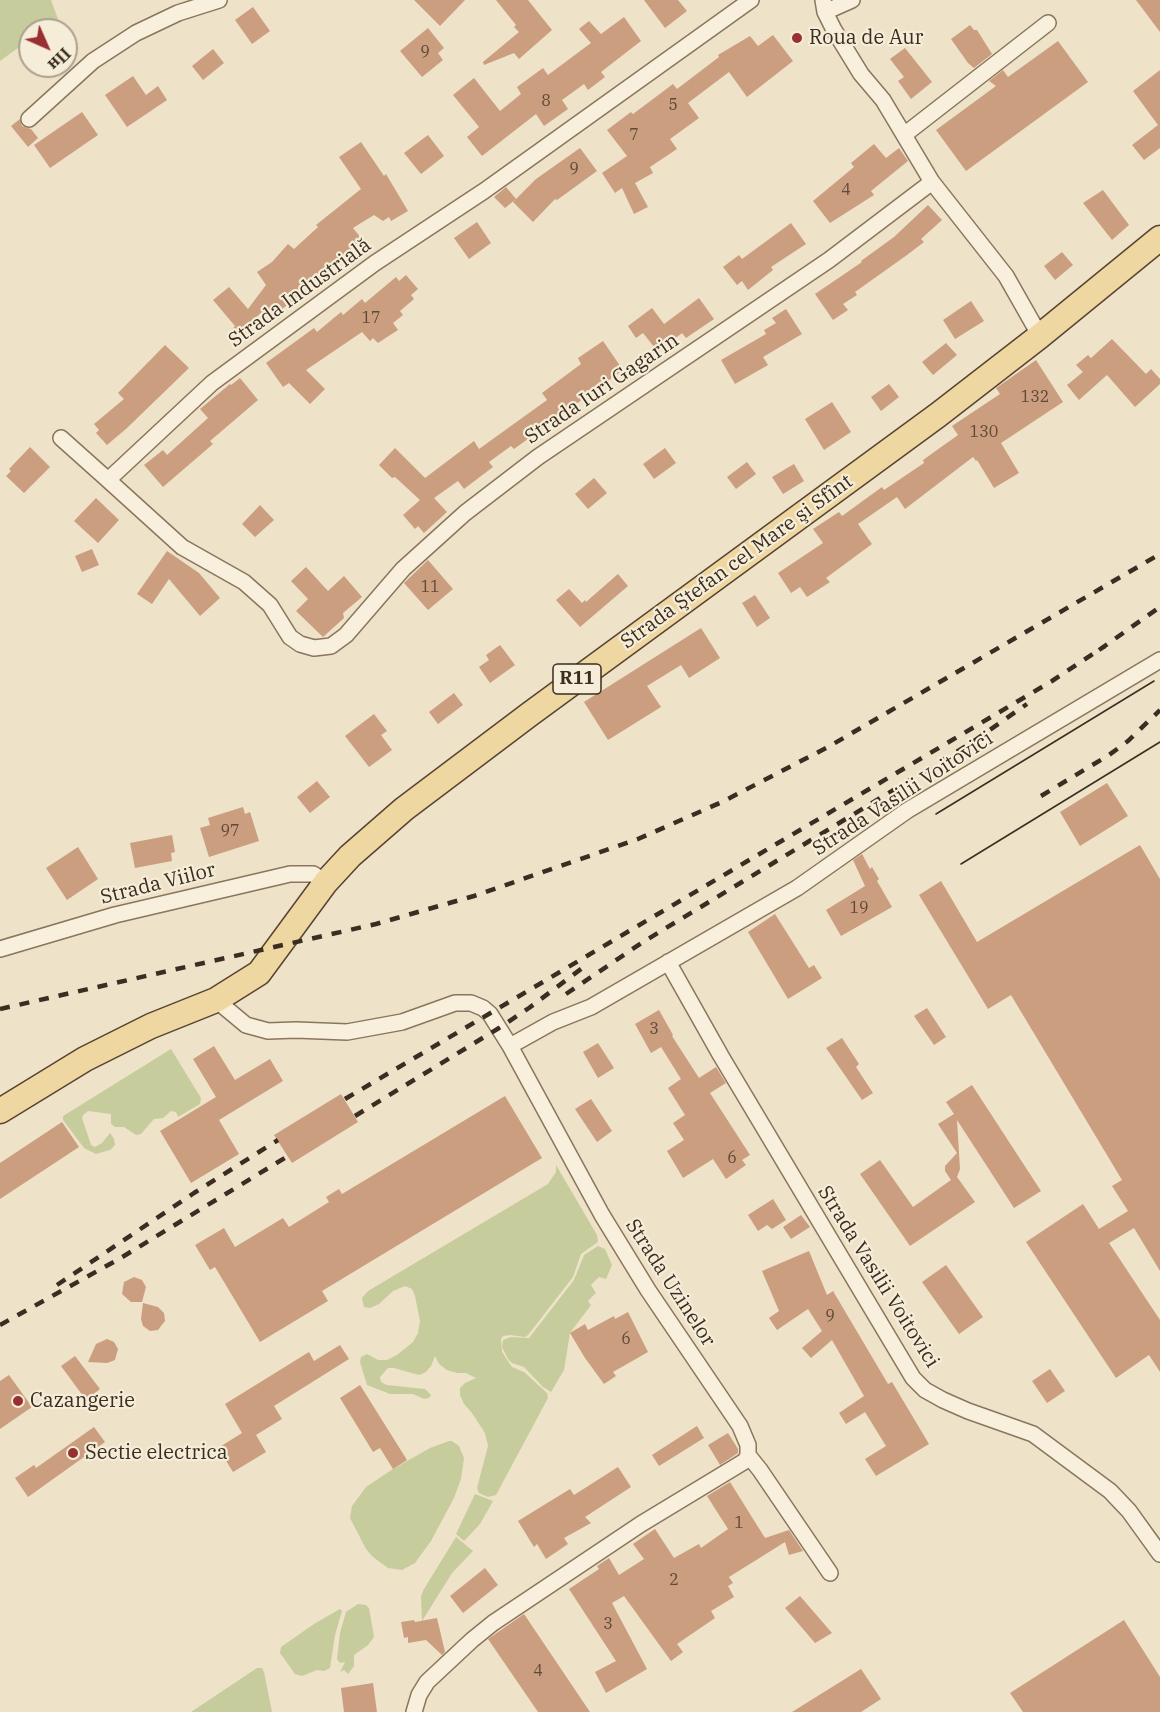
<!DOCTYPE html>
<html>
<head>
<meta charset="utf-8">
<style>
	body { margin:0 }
	#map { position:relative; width:1160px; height:1712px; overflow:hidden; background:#eee2c8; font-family:"IBM Plex Serif",serif }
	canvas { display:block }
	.north { position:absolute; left:18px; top:18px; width:60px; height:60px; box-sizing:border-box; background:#f5edd8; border:2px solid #aba08f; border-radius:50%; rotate:135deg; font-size:16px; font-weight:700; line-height:24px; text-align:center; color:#3b2d21 }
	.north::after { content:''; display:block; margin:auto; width:21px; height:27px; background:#982f30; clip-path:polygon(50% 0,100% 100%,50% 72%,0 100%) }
</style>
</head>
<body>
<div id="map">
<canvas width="1160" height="1712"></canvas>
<div class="north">Пн</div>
</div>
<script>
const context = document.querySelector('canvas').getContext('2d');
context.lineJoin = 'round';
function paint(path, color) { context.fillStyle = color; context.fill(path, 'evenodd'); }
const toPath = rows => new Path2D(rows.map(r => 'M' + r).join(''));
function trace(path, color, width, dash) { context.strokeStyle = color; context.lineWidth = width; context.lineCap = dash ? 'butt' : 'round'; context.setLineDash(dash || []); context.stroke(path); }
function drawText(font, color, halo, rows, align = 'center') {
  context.font = font + ' "IBM Plex Serif",serif'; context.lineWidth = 4.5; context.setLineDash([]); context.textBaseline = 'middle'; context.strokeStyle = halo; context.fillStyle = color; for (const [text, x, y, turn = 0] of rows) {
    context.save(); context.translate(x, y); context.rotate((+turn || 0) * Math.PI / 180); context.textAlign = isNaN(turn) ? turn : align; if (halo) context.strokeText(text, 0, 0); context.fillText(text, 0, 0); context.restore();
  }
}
paint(toPath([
	[0,0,51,0,58,19,42,30,30,30,30,39,0,61],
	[171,1049,201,1098,200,1104,178,1117,176,1112,171,1111,163,1118,154,1119,141,1134,136,1135,124,1127,115,1127,111,1124,111,1114,88,1111,83,1115,82,1118,91,1145,95,1147,102,1143,110,1133,114,1139,115,1145,110,1150,96,1154,84,1148,63,1120,63,1116],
	[556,1165,597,1235,598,1242,581,1254,573,1277,528,1335,525,1337,510,1335,503,1336,501,1339,502,1352,512,1367,524,1372,547,1393,548,1398,496,1495,488,1497,479,1493,477,1488,488,1446,485,1433,472,1413,464,1404,460,1395,460,1388,465,1383,476,1378,466,1373,457,1373,447,1370,439,1364,435,1356,431,1366,426,1372,419,1375,394,1368,388,1368,380,1377,381,1382,387,1385,425,1389,431,1395,429,1398,424,1399,413,1394,390,1394,367,1385,360,1362,361,1357,367,1354,378,1360,387,1360,397,1355,413,1342,418,1333,420,1321,415,1296,412,1289,405,1286,393,1291,379,1304,370,1308,364,1307,362,1298,368,1291,548,1184,556,1172],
	[598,1246,605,1249,612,1265,606,1279,599,1277,591,1285,596,1293,588,1301,591,1305,570,1333,564,1370,551,1392,543,1387,524,1367,512,1363,508,1359,502,1347,503,1340,511,1337,529,1338,574,1280,584,1255],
	[449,1441,452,1441,459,1446,464,1458,461,1479,454,1498,431,1541,415,1563,402,1570,388,1568,373,1557,366,1549,350,1518,352,1506,366,1487,393,1469,430,1448],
	[475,1494,493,1501,480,1524,464,1541,456,1534],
	[456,1537,473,1551,452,1573,422,1621,421,1596,424,1589],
	[358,1604,366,1605,369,1608,374,1637,368,1645,354,1655,354,1666,348,1674,344,1670,340,1672,345,1662,340,1663,337,1659,340,1633,346,1612],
	[340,1609,342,1611,335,1635,330,1668,324,1671,317,1670,302,1676,295,1674,280,1653,281,1647,314,1624],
	[257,1668,262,1668,264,1672,272,1712,191,1712]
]), '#c7cc9c');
paint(toPath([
	[414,0,465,0,440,26],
	[496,0,528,0,552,30,519,59,514,53,484,65,483,62,519,32,514,27,516,25],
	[644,0,678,0,687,11,665,28],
	[1136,0,1160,0,1160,32],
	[253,7,270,31,252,44,235,20],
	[624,17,641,41,601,72,605,77,588,90,584,84,562,100,568,109,544,126,536,114,482,156,467,137,479,127,453,95,474,78,500,111,521,94,517,87,543,68,548,75,591,43,579,29,589,21,601,34],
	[970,25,974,30,977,30,992,54,974,68,968,63,951,39],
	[428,28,444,48,438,53,443,60,422,77,400,51],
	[773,35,793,61,747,97,729,72,688,103,699,118,670,139,677,149,650,167,653,173,635,183,648,207,634,214,622,188,615,193,602,173,627,156,607,130,631,112,633,114,673,84,677,89,719,57,718,55,750,36,758,46],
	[1058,41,1088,82,966,171,936,130,996,86,989,81,1003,70,1008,77],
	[905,48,932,82,911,99,898,81,904,77,890,59],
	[213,49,224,63,203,80,192,66],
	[1160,70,1160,148,1144,160,1132,145,1158,125,1133,91],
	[133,76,146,95,158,86,167,100,127,127,105,95],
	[82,112,98,135,50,168,34,145],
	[20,119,22,126,31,129,38,138,28,147,11,126],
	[428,135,444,156,421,174,404,153],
	[361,142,384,176,386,174,408,211,391,221,389,217,383,221,374,215,353,228,362,239,331,264,334,267,303,288,306,292,272,316,267,308,236,334,232,330,235,326,213,300,229,287,248,309,266,285,257,272,272,262,288,244,294,249,318,227,316,225,361,189,339,157],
	[874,144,886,158,899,148,908,161,871,191,874,195,830,223,813,201,854,167,851,163],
	[580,148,597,171,557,200,555,199,533,222,513,202,536,179],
	[506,187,516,199,505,208,494,197],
	[1103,190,1129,225,1112,240,1083,203],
	[928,205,942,220,921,239,924,242,907,255,855,292,857,295,843,304,848,310,833,320,815,294,862,262,861,261,894,237],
	[477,222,491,243,469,259,454,238],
	[791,223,806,244,771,267,773,270,748,290,742,281,737,285,723,267,739,255,742,259],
	[1062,252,1073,265,1055,280,1044,266],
	[406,275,418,289,411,295,414,299,400,311,403,315,393,323,398,330,378,343,373,338,370,341,362,332,306,370,325,389,310,404,289,383,283,387,266,363,314,328,317,332,341,312,343,315,362,299,365,303,396,277,399,281],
	[699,298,714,319,686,338,682,333,658,352,643,333,636,338,628,326,652,308,664,324],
	[971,301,984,321,955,339,943,320],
	[786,309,802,334,763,357,768,365,735,384,721,360,766,334,764,330,776,323,772,318],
	[1112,339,1146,374,1151,369,1160,379,1160,384,1135,407,1107,375,1079,400,1067,385,1083,372,1076,365,1088,355,1091,358],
	[603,341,623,370,514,449,511,446,489,462,493,467,464,489,458,481,434,498,447,512,424,533,418,526,415,529,403,515,420,500,395,477,392,478,379,465,395,448,425,478,474,441,479,449,547,400,542,393,581,364,578,358],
	[946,343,957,355,933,375,922,362],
	[165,345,189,368,127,428,107,445,96,433,99,430,94,424,124,399,118,393],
	[1036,360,1063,402,1001,443,1019,473,994,488,977,460,976,461,973,457,905,509,897,497,858,524,872,544,826,578,830,582,807,597,800,587,791,593,778,573,823,543,813,529,839,512,842,516,882,487,884,490,924,463,923,460,958,435,952,426,1000,394,996,388],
	[240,378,258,400,210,441,213,444,163,487,144,465,163,450,167,455,208,418,200,409,230,384,231,385],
	[889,384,899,397,881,411,871,397],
	[832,402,851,432,824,450,805,419],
	[30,447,50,467,24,493,6,476,11,471,9,469],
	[665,448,676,463,654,479,643,464],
	[747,462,756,474,736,489,727,477],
	[794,464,804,481,783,494,772,477],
	[594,478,607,493,588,509,575,494],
	[96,498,119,520,98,543,74,521],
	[260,505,274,520,255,537,242,524],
	[92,549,99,565,82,572,75,556],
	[167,551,199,573,220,598,200,616,169,579,152,604,137,594],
	[428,560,453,589,428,610,404,583],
	[306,567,328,591,344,576,362,597,343,613,344,618,323,637,296,611,308,599,291,581],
	[618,574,628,586,580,627,556,600,569,589,582,603,585,600,586,602],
	[755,595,770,618,757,627,742,603],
	[701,628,720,658,689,678,681,665,647,686,661,707,608,740,584,702],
	[500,645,515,665,490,683,479,667,489,660,486,655],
	[454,693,463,705,438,724,429,712],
	[374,714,387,731,381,735,392,750,369,767,345,736],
	[317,781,330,797,310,813,297,797],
	[1107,783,1128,816,1080,846,1060,812],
	[243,807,245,814,250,812,259,841,209,857,200,828,210,825,208,818],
	[172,835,175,852,171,853,172,861,135,868,130,843],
	[1140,845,1160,879,1160,1271,1134,1228,1109,1243,1160,1320,1160,1372,1149,1355,1116,1378,1026,1242,1083,1204,1099,1229,1128,1211,1112,1186,1122,1180,1011,995,988,1009,919,895,941,881,977,942],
	[78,847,98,879,67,900,46,868],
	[862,854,870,869,872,867,879,879,877,881,892,907,841,936,826,910,865,886,853,860],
	[775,914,809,968,814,965,822,978,788,999,748,932],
	[927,1008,946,1037,934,1045,914,1016],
	[659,1010,673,1035,672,1036,699,1078,716,1067,726,1083,710,1093,750,1155,742,1160,746,1165,726,1179,713,1159,683,1178,667,1151,684,1140,673,1123,685,1115,668,1088,681,1079,661,1047,651,1053,635,1024],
	[842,1038,859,1064,856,1067,873,1093,862,1100,826,1048],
	[598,1043,614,1068,598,1078,583,1052],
	[214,1046,235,1080,270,1059,283,1081,219,1120,239,1154,191,1183,160,1131,216,1097,193,1059],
	[972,1085,1041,1191,1014,1208,957,1120,960,1169,957,1177,975,1202,910,1246,860,1174,880,1160,913,1207,951,1180,945,1171,945,1166,957,1153,938,1124,954,1114,946,1102],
	[341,1094,358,1122,292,1163,274,1135],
	[505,1096,542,1158,322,1291,328,1301,260,1342,215,1267,210,1270,195,1245,224,1228,235,1247,283,1218,289,1227,329,1202,326,1197,339,1189,342,1194],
	[591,1099,612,1131,597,1142,575,1109],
	[62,1122,79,1147,0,1199,0,1163],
	[773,1199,786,1220,772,1229,767,1225,758,1231,748,1215],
	[801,1215,810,1227,791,1239,783,1227],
	[809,1251,827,1295,833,1291,888,1384,892,1382,929,1444,876,1476,865,1459,886,1446,865,1412,846,1424,839,1413,864,1396,832,1340,811,1358,802,1348,822,1331,808,1309,777,1330,769,1318,779,1311,762,1271],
	[946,1265,983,1317,959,1334,922,1282],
	[134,1277,142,1280,146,1287,142,1302,131,1302,122,1294,124,1282],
	[143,1303,158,1307,164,1313,165,1321,158,1330,150,1331,143,1326,141,1319],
	[628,1312,648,1352,613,1372,616,1376,604,1384,585,1358,570,1333,585,1324,588,1330,614,1316,615,1319],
	[107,1339,114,1342,118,1349,115,1360,107,1363,88,1362,96,1344],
	[340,1345,349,1359,274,1406,282,1419,256,1435,266,1452,233,1472,218,1448,242,1433,225,1404,309,1352,314,1361],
	[75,1356,100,1389,86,1400,61,1366],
	[1050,1369,1065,1391,1047,1403,1032,1381],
	[9,1375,32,1407,0,1429,0,1381],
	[360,1385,407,1460,393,1469,380,1448,373,1452,340,1398],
	[697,1426,704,1438,659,1466,652,1455],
	[94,1427,105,1442,28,1497,15,1478,34,1465,36,1468],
	[728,1433,738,1449,738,1453,720,1465,708,1445],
	[618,1467,631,1487,585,1517,591,1523,564,1538,568,1544,546,1559,537,1544,534,1547,518,1521,570,1489,574,1495],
	[730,1482,765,1538,789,1530,803,1551,789,1555,785,1542,729,1577,733,1583,728,1586,734,1597,711,1611,715,1618,677,1644,683,1652,671,1661,624,1596,612,1603,647,1669,606,1693,595,1672,616,1661,569,1589,599,1569,597,1566,609,1558,619,1575,644,1559,633,1544,655,1529,674,1558,699,1544,701,1548,728,1529,707,1496],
	[485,1568,498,1585,463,1613,450,1596],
	[800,1596,832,1633,815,1643,785,1608],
	[524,1614,590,1712,538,1712,488,1639],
	[437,1618,445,1652,442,1655,426,1640,408,1643,408,1637,404,1638,401,1622,414,1620,415,1622],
	[1124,1620,1160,1677,1160,1712,1023,1712,1010,1693],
	[861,1669,881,1699,861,1712,792,1712],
	[373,1683,377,1712,344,1712,341,1688]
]), '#cb9e7f');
const minor = toPath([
	[751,0,484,191,375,263,212,383,108,480,182,547,244,582,270,605,290,637,300,644,314,648,331,646,346,635,403,569,465,513,538,457,829,260,932,182],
	[823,0,825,12,834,30,861,74,883,100,932,182,1006,276,1040,336],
	[825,12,852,0],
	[29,119,93,61,136,33,178,13,219,0],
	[904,135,1048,23],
	[61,438,108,480],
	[0,949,115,915,290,874,313,874,326,882],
	[668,962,721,1056,913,1378,925,1390,943,1400,968,1411,1033,1434,1110,1491,1129,1511,1160,1554],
	[216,1000,246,1025,268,1031,296,1030,347,1032,402,1022,455,1003,471,1003,483,1008,490,1014,510,1046,602,1215,648,1290,740,1426,748,1445,748,1455,745,1461,641,1524,493,1623,472,1640,427,1682,419,1695,414,1712],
	[510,1046,553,1022,591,1007,797,888,908,810,1160,660],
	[748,1455,760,1470,830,1573]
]);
const primary = toPath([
	[0,1111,85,1059,151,1026,216,1000,259,973,326,882,350,856,404,809,530,714,938,415,1040,336,1160,238]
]);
trace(minor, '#8a755d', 18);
trace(primary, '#584331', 27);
trace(minor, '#f8f0dc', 15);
trace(primary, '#efd7a2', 24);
trace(toPath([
	[936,814,1154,681],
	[961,864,1160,742]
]), '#3b2d21', 1.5);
trace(toPath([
	[1099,650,1160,607],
	[1041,796,1109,755,1128,741,1160,710],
	[566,994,643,942,971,743,1027,704],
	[0,1009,376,924,474,896,638,839,722,802,828,747,1160,554],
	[345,1099,1052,681,1105,646],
	[355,1116,499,1028,529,1008,585,966],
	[57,1285,194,1193,278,1140],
	[0,1325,119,1259,288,1156]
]), '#3b2d21', 4.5, [10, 10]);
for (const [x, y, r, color] of [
	[797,38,6,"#982f30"],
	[18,1401,6,"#982f30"],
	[73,1453,6,"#982f30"]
]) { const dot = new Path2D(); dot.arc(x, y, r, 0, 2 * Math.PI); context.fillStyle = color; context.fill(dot); trace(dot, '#f5edd8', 2); }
drawText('16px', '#5f4938', null, [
	["9",425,52],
	["8",546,101],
	["5",673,105],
	["7",634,135],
	["9",574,169],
	["4",846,190],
	["17",371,318],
	["132",1035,397],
	["130",984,432],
	["11",430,587],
	["97",230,831],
	["19",859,908],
	["3",654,1029],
	["6",732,1158],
	["9",830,1316],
	["6",626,1339],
	["1",739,1523],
	["2",674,1580],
	["3",608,1624],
	["4",538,1671]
]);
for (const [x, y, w] of [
	[577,679,48]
]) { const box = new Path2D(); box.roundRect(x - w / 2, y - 15, w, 30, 4.5); context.fillStyle = '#f5edd8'; context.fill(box); trace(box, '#3b2d21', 1.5); }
drawText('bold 18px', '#3b2d21', null, [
	["R11",577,679]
]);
drawText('20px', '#3b2d21', '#f5edd8', [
	["Roua de Aur",809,38],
	["Cazangerie",30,1401],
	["Sectie electrica",85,1453]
], 'left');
drawText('20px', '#3b2d21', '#f5edd8', [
	["Strada Industrială",300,293,-36],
	["Strada Iuri Gagarin",602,389,-34],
	["Strada Ştefan cel Mare şi Sfînt",737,562,-36],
	["Strada Vasilii Voitovici",903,794,-33],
	["Strada Viilor",158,884,-14],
	["Strada Vasilii Voitovici",878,1277,58],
	["Strada Uzinelor",670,1283,57]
]);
</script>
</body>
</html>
